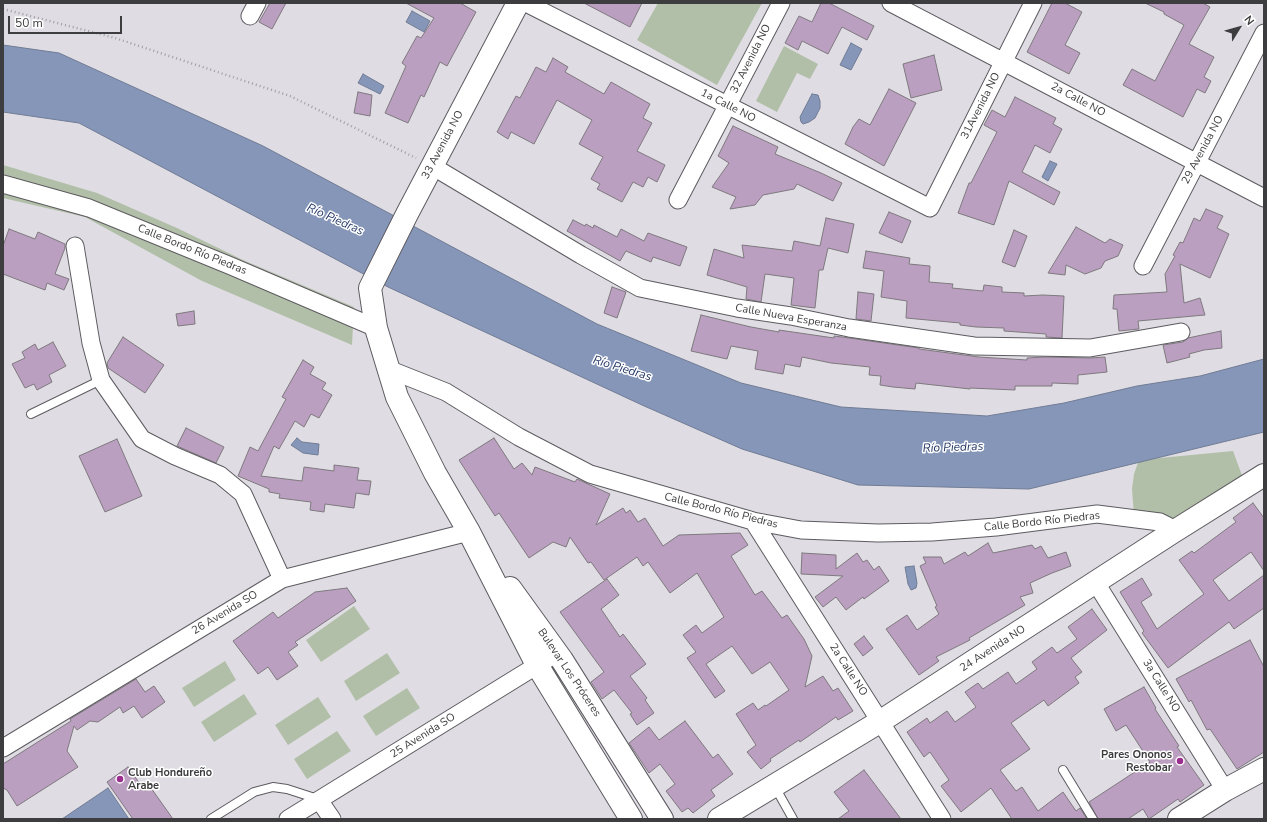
<!DOCTYPE html>
<html>
<head>
<meta charset="utf-8">
<style>
	body { margin:0 }
	#map { position:relative; width:1267px; height:822px; overflow:hidden; background:#dfdde3; font-family:"Nunito Sans",sans-serif }
	canvas { display:block }
	.frame { position:absolute; inset:0; border:4px solid #3d3c3e; pointer-events:none }
	.north { position:absolute; left:1219px; top:8px; width:40px; height:40px; -webkit-text-stroke:3px #fff; paint-order:stroke; rotate:53deg; font-size:11px; font-weight:700; line-height:16px; text-align:center; color:#3d3c3e }
	.north::after { content:''; display:block; margin:auto; width:14px; height:18px; background:#3d3c3e; clip-path:polygon(50% 0,100% 100%,50% 72%,0 100%) }
	.scale { position:absolute; left:8px; top:16px; width:114px; height:18px; box-sizing:border-box; border:2px solid #3d3c3e; border-top:0; padding-left:5px; font-size:12px; line-height:14px; white-space:nowrap; color:#3d3c3e; -webkit-text-stroke:3px #fff; paint-order:stroke }
</style>
</head>
<body>
<div id="map">
<canvas width="1267" height="822"></canvas>
<div class="frame"></div>
<div class="north">N</div>
<div class="scale">50 m</div>
</div>
<script>
const context = document.querySelector('canvas').getContext('2d');
context.lineJoin = 'round';
function paint(path, color) { context.fillStyle = color; context.fill(path, 'evenodd'); }
const toPath = rows => new Path2D(rows.map(r => 'M' + r).join(''));
function trace(path, color, width, dash) { context.strokeStyle = color; context.lineWidth = width; context.lineCap = dash ? 'butt' : 'round'; context.setLineDash(dash || []); context.stroke(path); }
function drawText(font, color, halo, rows, align = 'center') {
  context.font = font + ' "Nunito Sans",sans-serif'; context.lineWidth = 3; context.setLineDash([]); context.textBaseline = 'middle'; context.strokeStyle = halo; context.fillStyle = color; for (const [text, x, y, turn = 0] of rows) {
    context.save(); context.translate(x, y); context.rotate((+turn || 0) * Math.PI / 180); context.textAlign = isNaN(turn) ? turn : align; if (halo) context.strokeText(text, 0, 0); context.fillText(text, 0, 0); context.restore();
  }
}
paint(toPath([
	[658,3,762,3,717,85,637,40],
	[784,46,818,64,810,79,797,73,777,112,756,101],
	[3,165,97,193,177,228,243,260,354,307,352,345,202,281,85,217,3,198],
	[1233,451,1243,478,1170,523,1134,515,1132,489,1134,474,1139,460],
	[354,606,370,629,321,662,306,640],
	[387,653,400,673,356,701,344,681],
	[225,661,236,680,194,707,182,688],
	[407,688,420,708,376,736,363,716],
	[244,694,257,714,214,742,201,722],
	[318,697,331,717,288,745,275,725],
	[337,731,351,751,307,779,294,759]
]), '#b2bfa8');
const water = toPath([
	[412,11,430,21,424,32,406,22,412,11],
	[851,43,862,49,851,70,840,65,851,43],
	[3,45,59,53,263,146,597,324,741,383,841,407,987,416,1064,403,1137,386,1200,376,1264,359,1264,432,1029,489,858,485,742,449,642,405,388,287,79,123,3,112,3,45],
	[363,74,384,86,380,94,358,83,363,74],
	[812,94,818,95,820,101,820,108,815,118,809,122,803,124,801,122,800,117,812,94],
	[1050,161,1057,164,1048,181,1042,177,1050,161],
	[297,438,302,442,319,444,318,455,303,453,291,445,297,438],
	[914,566,917,583,916,588,911,590,908,584,905,567,914,566],
	[108,788,129,819,62,819,108,788]
]);
paint(water, '#8696b9');
trace(water, '#707b94', 1);
const building = toPath([
	[270,3,286,3,272,29,259,22,270,3],
	[406,3,460,3,476,12,447,66,440,62,424,97,421,95,408,123,385,113,406,66,402,63,417,36,421,38,434,18,406,3],
	[584,3,642,3,630,27,584,3],
	[821,3,829,3,874,26,867,40,842,27,828,54,802,41,798,50,785,43,799,16,812,22,821,3],
	[1052,3,1065,3,1082,12,1065,45,1080,53,1069,74,1027,52,1052,3],
	[1145,3,1203,3,1210,7,1189,44,1214,57,1204,77,1211,81,1205,93,1197,89,1183,117,1123,85,1132,69,1155,81,1184,25,1164,14,1164,12,1145,3],
	[934,55,942,90,911,98,903,64,934,55],
	[553,58,568,67,565,72,604,94,611,82,650,104,643,118,652,123,637,151,665,165,657,182,648,177,643,187,633,182,622,202,597,189,600,184,591,179,603,157,579,144,592,120,557,100,534,144,511,132,508,139,497,132,516,96,520,98,536,67,546,72,553,58],
	[889,89,916,103,884,166,845,144,853,127,859,119,870,125,889,89],
	[358,92,372,95,370,116,354,113,358,92],
	[1015,97,1056,118,1053,124,1062,129,1050,153,1035,145,1022,172,1060,192,1054,205,1009,181,994,225,958,213,969,183,971,183,997,132,984,125,992,110,1005,117,1015,97],
	[733,126,778,147,775,154,821,173,842,183,833,201,797,184,794,189,763,195,755,205,730,209,736,197,712,187,729,163,718,156,733,126],
	[1206,209,1223,216,1217,228,1229,234,1210,278,1180,264,1184,303,1200,298,1205,315,1138,321,1139,329,1119,331,1117,309,1113,309,1114,295,1167,292,1165,274,1175,256,1173,255,1180,242,1183,243,1194,218,1200,221,1206,209],
	[889,212,911,221,902,243,879,233,889,212],
	[826,218,854,224,848,253,828,248,823,270,819,270,815,308,791,305,794,278,765,274,761,302,746,299,747,287,707,275,714,249,744,258,742,245,792,251,794,241,820,246,826,218],
	[573,220,585,226,586,224,593,228,594,225,617,237,621,229,644,241,648,233,687,247,680,266,653,257,651,262,626,251,620,261,567,231,573,220],
	[1076,227,1105,243,1110,239,1123,245,1118,256,1105,261,1101,268,1085,274,1066,265,1065,275,1048,273,1076,227],
	[9,229,35,239,38,232,65,244,65,248,55,274,69,279,64,290,47,283,45,290,3,274,3,246,9,229],
	[1014,230,1027,236,1015,267,1002,262,1014,230],
	[866,251,910,258,909,264,930,266,929,282,953,284,952,288,983,291,984,285,1002,287,1002,292,1024,293,1024,296,1043,295,1064,296,1062,338,1046,337,1046,334,1004,331,1004,328,976,327,960,325,960,323,906,318,907,301,881,297,884,271,863,268,866,251],
	[612,287,626,292,617,318,604,313,612,287],
	[858,292,874,294,871,321,856,319,858,292],
	[194,311,195,324,178,326,176,314,194,311],
	[701,315,751,327,779,332,779,330,834,338,834,336,842,337,919,348,919,349,979,357,1027,360,1027,358,1045,357,1090,358,1105,357,1107,372,1078,375,1078,384,1052,383,1052,386,1015,386,1015,390,970,388,970,389,916,383,915,389,893,387,880,385,881,376,869,375,870,367,831,363,802,357,800,367,785,364,783,374,755,369,758,351,731,346,727,359,691,351,701,315],
	[1221,331,1222,348,1204,350,1189,354,1190,357,1167,363,1163,345,1183,342,1188,338,1221,331],
	[123,337,164,365,145,393,108,368,107,363,123,337],
	[53,342,66,366,49,375,52,382,37,390,34,384,25,388,12,364,25,358,22,352,35,344,38,350,53,342],
	[303,360,314,367,310,374,326,383,322,389,332,395,319,418,311,414,304,427,295,421,279,449,274,446,261,476,302,481,304,467,334,471,334,465,359,468,357,480,371,481,369,495,356,493,354,508,325,504,324,512,310,510,311,502,279,498,280,494,269,492,269,489,238,476,250,447,258,451,286,399,282,397,303,360],
	[186,428,224,447,216,463,177,446,186,428],
	[494,438,514,469,522,463,532,475,535,467,575,482,577,479,610,494,596,525,623,508,626,513,630,510,638,522,645,518,663,546,679,535,740,533,748,545,731,556,755,595,762,591,782,618,787,615,804,639,812,656,805,687,823,676,833,691,838,688,853,711,838,720,836,717,800,742,799,740,770,759,771,761,761,769,747,752,756,745,736,714,753,703,758,710,765,705,766,706,789,690,770,662,752,674,732,646,706,664,725,691,715,698,687,658,696,652,683,635,696,625,702,633,724,617,697,573,670,593,648,562,643,566,637,557,604,580,591,562,588,563,570,537,566,547,553,542,529,558,499,513,495,516,459,460,494,438],
	[117,439,142,496,105,512,79,456,117,439],
	[1253,503,1264,518,1264,571,1251,552,1213,580,1229,601,1264,575,1264,608,1234,629,1229,622,1168,668,1142,633,1144,631,1120,592,1142,578,1152,595,1141,602,1157,629,1204,594,1179,560,1192,551,1194,553,1236,522,1233,518,1253,503],
	[988,543,993,553,1032,545,1035,549,1041,546,1048,558,1066,552,1071,566,1052,573,1030,583,1033,593,1020,597,1025,605,969,638,970,640,936,657,939,661,919,675,886,629,907,615,917,630,939,614,935,607,937,606,920,566,926,563,923,557,941,557,944,564,965,552,968,556,988,543],
	[802,553,836,555,836,569,857,553,863,562,867,560,874,570,879,566,889,581,864,599,863,597,846,610,836,597,823,607,815,597,843,576,801,574,802,553],
	[607,579,619,595,601,609,620,637,623,634,646,664,630,676,647,698,645,700,654,713,637,725,630,714,632,713,614,690,602,699,591,682,604,672,560,612,607,579],
	[347,588,356,601,295,642,298,645,288,652,298,666,277,680,268,667,258,674,233,641,273,612,278,618,315,592,347,588],
	[1092,609,1107,630,1071,658,1082,672,1075,677,1079,683,1048,706,1044,700,1011,723,1030,749,1000,770,1016,791,1022,787,1038,811,1063,792,1076,811,1080,808,1087,819,1012,819,991,788,961,812,941,786,949,780,930,752,924,757,907,732,927,718,930,723,947,711,955,722,976,707,965,692,978,683,983,689,1008,672,1016,684,1037,669,1032,662,1052,647,1057,653,1077,639,1068,627,1092,609],
	[864,636,873,648,863,656,854,644,864,636],
	[1250,640,1264,667,1264,752,1237,769,1210,729,1207,730,1191,700,1189,702,1176,679,1250,640],
	[136,679,145,692,154,686,165,702,142,718,134,706,123,713,120,707,98,722,90,721,77,730,74,726,67,751,78,767,17,806,7,790,3,788,3,764,71,721,70,719,136,679],
	[1144,687,1156,708,1155,709,1179,746,1177,747,1204,785,1180,802,1178,799,1149,819,1143,809,1128,819,1098,819,1089,802,1150,762,1126,725,1116,731,1104,709,1144,687],
	[685,721,713,758,718,754,733,774,711,790,715,796,693,813,688,808,682,812,666,791,675,784,660,764,649,773,629,743,649,727,659,740,685,721],
	[128,767,145,791,151,788,173,819,133,819,107,782,128,767],
	[864,770,901,819,838,819,849,811,834,792,864,770]
]);
paint(building, '#bb9fc0');
trace(building, '#7e797e', 1);
const lane = toPath([
	[31,414,101,380],
	[1063,770,1093,819],
	[775,787,793,819],
	[211,819,254,792,273,787,287,789,318,799]
]);
const street = toPath([
	[526,3,930,208,1033,3],
	[891,3,1264,198],
	[250,16,257,3],
	[432,166,581,255,640,288,737,308,791,316,849,328,974,346,1090,348,1181,332],
	[3,184,89,208,231,266,376,328],
	[678,200,781,3],
	[75,246,91,343,101,380,142,439,175,456,220,475,243,494,282,579],
	[1143,266,1264,33],
	[388,369,446,392,519,437,590,474,753,521,801,530,878,533,932,532,996,527,1097,514,1160,522,1168,526,1173,532],
	[753,521,942,819],
	[1096,583,1225,790],
	[3,748,282,579,469,532],
	[319,800,332,819],
	[288,819,557,653]
]);
const secondary = toPath([
	[518,3,407,214,370,288,376,328,397,397,435,473,469,532,537,665,631,819],
	[510,588,562,660,662,819],
	[719,819,881,721,1173,532,1264,475],
	[1179,819,1225,790,1264,769]
]);
trace(lane, '#5d5b60', 10);
trace(street, '#5d5b60', 19);
trace(secondary, '#5d5b60', 24);
trace(toPath([
	[3,9,115,38,290,96,416,158]
]), '#a09ea3', 2.5, [1, 3]);
trace(lane, '#fff', 8);
trace(street, '#fff', 17);
trace(secondary, '#fff', 22);
for (const [x, y, r, color] of [
	[1180,761,4,"#9a2d8d"],
	[120,779,4,"#9a2d8d"]
]) { const dot = new Path2D(); dot.arc(x, y, r, 0, 2 * Math.PI); context.fillStyle = color; context.fill(dot); trace(dot, '#fff', 1.5); }
drawText('11px', '#3d3c3e', '#fff', [
	["32 Avenida NO",751,59,-63],
	["2a Calle NO",1078,100,28],
	["1a Calle NO",728,106,27],
	["31Avenida NO",981,106,-63],
	["33 Avenida NO",443,145,-62],
	["29 Avenida NO",1203,150,-62],
	["Calle Bordo Río Piedras",192,250,22],
	["Calle Nueva Esperanza",791,318,10],
	["Calle Bordo Río Piedras",721,511,14],
	["Calle Bordo Río Piedras",1042,522,-6],
	["26 Avenida SO",225,613,-31],
	["24 Avenida NO",993,649,-33],
	["2a Calle NO",848,670,57],
	["Bulevar Los Próceres",569,673,56],
	["3a Calle NO",1161,686,58],
	["25 Avenida SO",423,736,-32]
]);
drawText('bold 11px', '#3d3c3e', '#fff', [
	["Pares Ononos",1172,755],
	["Restobar",1172,768],
	["Club Hondureño",128,773,"left"],
	["Arabe",128,786,"left"]
], 'right');
drawText('italic 12px', '#233766', '#fff', [
	["Río Piedras",335,220,24],
	["Río Piedras",622,369,17],
	["Río Piedras",953,448,-2]
]);
</script>
</body>
</html>
